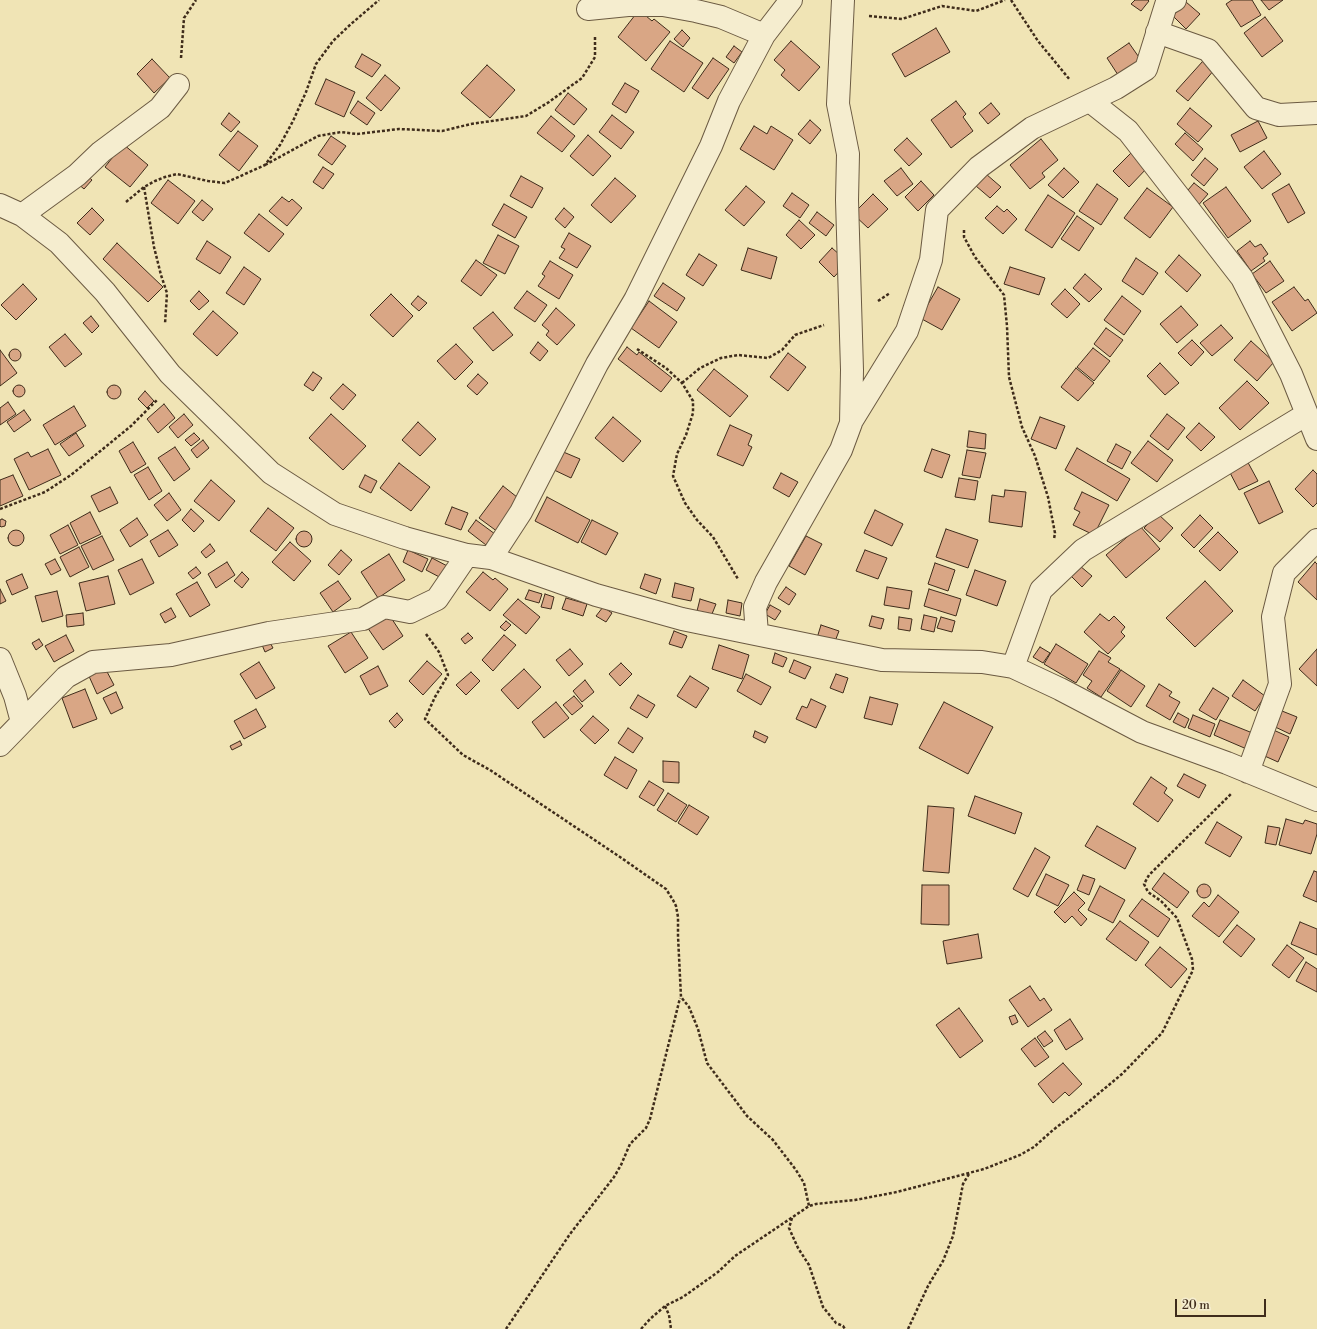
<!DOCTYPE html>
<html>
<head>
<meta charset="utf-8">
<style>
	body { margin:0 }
	#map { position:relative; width:1317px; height:1329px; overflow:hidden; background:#f0e4b5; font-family:"Libre Bodoni",serif }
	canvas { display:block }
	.scale { position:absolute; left:1175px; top:1299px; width:91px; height:18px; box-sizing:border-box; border:2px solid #3f2c1b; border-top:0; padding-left:5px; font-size:12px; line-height:14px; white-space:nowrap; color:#3f2c1b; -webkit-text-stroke:3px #f5edcf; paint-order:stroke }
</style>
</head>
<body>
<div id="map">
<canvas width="1317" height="1329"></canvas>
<div class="scale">20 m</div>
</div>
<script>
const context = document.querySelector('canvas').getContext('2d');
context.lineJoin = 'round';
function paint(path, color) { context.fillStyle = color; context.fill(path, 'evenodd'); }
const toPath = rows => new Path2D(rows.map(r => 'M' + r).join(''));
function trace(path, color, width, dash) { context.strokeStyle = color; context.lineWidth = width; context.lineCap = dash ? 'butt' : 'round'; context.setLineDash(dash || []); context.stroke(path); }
const building = toPath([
	[1135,0,1148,0,1149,1,1141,11,1131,4,1135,0],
	[1232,0,1252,0,1261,15,1241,27,1226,4,1232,0],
	[1261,0,1283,0,1269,10,1261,0],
	[1186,2,1200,14,1186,29,1173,16,1186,2],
	[639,10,652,21,654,19,670,32,646,61,618,37,639,10],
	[1265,17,1283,41,1262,57,1244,33,1265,17],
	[936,28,950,52,905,77,892,54,936,28],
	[682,30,690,38,683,47,674,39,682,30],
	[670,41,703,63,684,92,651,69,670,41],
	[791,41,820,67,799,91,781,75,785,70,774,60,791,41],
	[1129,43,1143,63,1120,78,1107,58,1129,43],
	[734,46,742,52,734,63,726,57,734,46],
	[362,54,381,65,372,77,355,67,362,54],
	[713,58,729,69,708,99,692,88,713,58],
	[152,59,170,78,154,93,137,74,152,59],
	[1203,61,1214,70,1188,101,1176,91,1203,61],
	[487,65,515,90,490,118,461,93,487,65],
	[385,75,400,88,381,111,366,98,385,75],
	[326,79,355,92,344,117,315,104,326,79],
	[625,83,639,91,626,113,612,104,625,83],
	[568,93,587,109,574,125,555,110,568,93],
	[358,101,375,113,367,125,350,113,358,101],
	[956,101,966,114,963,117,973,131,951,148,931,120,956,101],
	[991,103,1000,114,988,124,979,113,991,103],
	[1190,108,1212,126,1198,142,1177,124,1190,108],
	[229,113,240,122,231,132,221,124,229,113],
	[612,115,634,132,621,149,599,132,612,115],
	[551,116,575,136,562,152,537,133,551,116],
	[810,120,821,130,810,144,798,134,810,120],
	[1258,121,1267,138,1240,152,1231,135,1258,121],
	[754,126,767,134,771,126,793,140,774,170,740,149,754,126],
	[238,131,258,146,239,171,219,155,238,131],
	[1185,133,1203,149,1193,161,1175,144,1185,133],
	[588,135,611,156,593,176,570,156,588,135],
	[331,136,346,146,332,165,318,155,331,136],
	[907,138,922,154,909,166,894,150,907,138],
	[1041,139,1058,160,1042,173,1045,177,1030,189,1010,165,1041,139],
	[123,144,148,165,130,187,105,167,123,144],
	[1264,151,1281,174,1262,189,1244,167,1264,151],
	[1132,152,1148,167,1129,187,1113,171,1132,152],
	[1205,158,1218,169,1204,186,1191,175,1205,158],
	[323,167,334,174,323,189,313,182,323,167],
	[901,168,913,184,897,196,884,181,901,168],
	[1064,168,1079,182,1063,198,1048,185,1064,168],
	[84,173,92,180,84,189,76,182,84,173],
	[986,174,1001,187,990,198,976,186,986,174],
	[521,176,543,188,532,208,510,196,521,176],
	[615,178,636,196,611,223,591,205,615,178],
	[168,180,195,201,178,224,151,203,168,180],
	[921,181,934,195,918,211,905,197,921,181],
	[1194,183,1208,194,1196,208,1182,197,1194,183],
	[1097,184,1118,199,1101,225,1079,211,1097,184],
	[1289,184,1305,213,1288,223,1272,194,1289,184],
	[746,186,765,202,744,226,725,210,746,186],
	[1226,187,1251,221,1228,238,1203,203,1226,187],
	[1147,188,1173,207,1150,238,1124,218,1147,188],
	[792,193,809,205,800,218,783,206,792,193],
	[873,194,888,209,868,228,853,214,873,194],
	[1048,195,1075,213,1052,248,1025,230,1048,195],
	[282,197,289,202,292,199,302,208,287,226,269,211,282,197],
	[202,200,213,209,203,221,192,212,202,200],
	[504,204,527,217,515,238,492,225,504,204],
	[997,206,1004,212,1007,209,1017,219,1003,234,985,218,997,206],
	[92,208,104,220,90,235,77,223,92,208],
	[564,208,574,217,565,228,555,219,564,208],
	[817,212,834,225,826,236,809,223,817,212],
	[259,214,284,234,269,252,244,233,259,214],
	[1077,216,1094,228,1079,251,1061,239,1077,216],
	[799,220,815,235,801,249,786,235,799,220],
	[569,233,591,246,577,268,559,258,565,249,561,247,569,233],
	[498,235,519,246,505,274,483,263,498,235],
	[207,241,231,257,220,274,196,259,207,241],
	[1250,241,1255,247,1261,244,1268,254,1263,258,1265,261,1251,271,1237,251,1250,241],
	[117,243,163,287,148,302,103,259,117,243],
	[748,248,777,257,771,279,741,270,748,248],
	[832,248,848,262,834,277,819,262,832,248],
	[699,254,717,265,703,286,686,275,699,254],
	[1179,255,1201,275,1187,292,1165,272,1179,255],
	[1136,258,1158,273,1143,295,1122,281,1136,258],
	[476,260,497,275,481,296,461,281,476,260],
	[550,261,573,275,559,299,538,286,545,276,542,274,550,261],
	[1270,261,1284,281,1266,293,1252,274,1270,261],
	[244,267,261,279,244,305,226,293,244,267],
	[1010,267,1045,278,1039,295,1004,284,1010,267],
	[1085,274,1102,289,1089,302,1073,288,1085,274],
	[663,283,685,298,677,311,654,296,663,283],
	[23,284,37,299,16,320,1,305,23,284],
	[938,287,960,299,942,330,920,318,938,287],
	[1294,287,1305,301,1308,299,1317,313,1292,331,1272,302,1294,287],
	[1065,289,1080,304,1067,318,1051,304,1065,289],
	[199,291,209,301,199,310,190,301,199,291],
	[527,291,547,305,535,322,514,308,527,291],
	[391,294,413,316,393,337,370,315,391,294],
	[418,296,427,303,419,311,411,304,418,296],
	[1122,296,1141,311,1124,335,1104,320,1122,296],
	[649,301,677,322,659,348,631,328,649,301],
	[1181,306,1198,325,1177,343,1160,324,1181,306],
	[556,308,575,325,557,345,546,335,549,331,542,325,556,308],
	[213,311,238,333,217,356,193,334,213,311],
	[493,312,513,335,493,351,473,328,493,312],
	[91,316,99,326,92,333,83,323,91,316],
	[1221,325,1233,338,1212,356,1200,343,1221,325],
	[1106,328,1123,340,1110,357,1094,344,1106,328],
	[65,334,82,354,65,367,49,347,65,334],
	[1192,340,1204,352,1191,366,1178,353,1192,340],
	[1251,341,1274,362,1257,381,1234,360,1251,341],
	[538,342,548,351,540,361,530,353,538,342],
	[456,344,473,362,455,380,437,361,456,344],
	[627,347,637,355,639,352,672,378,661,392,618,359,627,347],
	[1093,348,1110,361,1094,381,1077,367,1093,348],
	'9 355a6 6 0 1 1 12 0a6 6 0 1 1-12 0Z',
	[0,350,17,373,0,386,0,350],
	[788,353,806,367,788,391,770,377,788,353],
	[1160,363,1179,383,1165,395,1147,376,1160,363],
	[1076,368,1094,383,1078,401,1061,387,1076,368],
	[714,369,748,396,730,417,697,390,714,369],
	[313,372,322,378,313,391,304,385,313,372],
	[478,374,488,383,477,395,467,386,478,374],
	[1247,381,1269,403,1240,430,1219,408,1247,381],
	[343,384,356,395,343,410,330,398,343,384],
	'13 391a6 6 0 1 1 12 0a6 6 0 1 1-12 0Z',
	'107 392a7 7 0 1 1 14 0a7 7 0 1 1-14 0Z',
	[145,391,154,401,147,408,138,399,145,391],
	[8,402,16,414,0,425,0,408,8,402],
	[164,404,175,418,158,433,147,419,164,404],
	[74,406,86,426,55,445,43,425,74,406],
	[24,410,31,420,14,432,7,422,24,410],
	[184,414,193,425,178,438,169,427,184,414],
	[331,414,366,446,343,470,309,438,331,414],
	[1167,414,1185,428,1168,450,1150,436,1167,414],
	[613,417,641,441,623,462,595,438,613,417],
	[1040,417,1065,426,1056,449,1031,439,1040,417],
	[418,422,436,439,420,456,402,440,418,422],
	[1199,423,1215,437,1201,451,1186,437,1199,423],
	[730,425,752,435,748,445,752,447,743,466,717,455,730,425],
	[969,431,986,434,985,449,967,447,969,431],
	[76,433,84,446,69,456,60,444,76,433],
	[194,433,200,439,191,446,185,440,194,433],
	[203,440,209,448,197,458,191,450,203,440],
	[1148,441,1173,460,1157,482,1131,463,1148,441],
	[133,442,146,464,131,473,119,451,133,442],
	[1116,444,1131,452,1122,469,1107,461,1116,444],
	[175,447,190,469,174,481,158,458,175,447],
	[1077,448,1130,479,1117,501,1065,470,1077,448],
	[48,449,61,475,29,490,14,459,28,452,31,457,48,449],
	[932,449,950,455,942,478,924,471,932,449],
	[967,450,986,453,980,478,962,475,967,450],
	[561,451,580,459,571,478,552,469,561,451],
	[1245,457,1258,481,1239,490,1227,467,1245,457],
	[399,463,430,487,411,511,380,488,399,463],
	[148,467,162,491,149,500,134,475,148,467],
	[1313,470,1317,474,1317,503,1313,507,1295,489,1313,470],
	[781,473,798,482,789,497,773,488,781,473],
	[13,475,23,496,0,506,0,480,13,475],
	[365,475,377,481,371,493,359,487,365,475],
	[959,478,978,481,975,500,955,497,959,478],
	[211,480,235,501,219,521,194,501,211,480],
	[1269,481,1283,512,1259,524,1244,493,1269,481],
	[503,486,522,501,498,532,479,518,503,486],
	[110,487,118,503,99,512,91,496,110,487],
	[1005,490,1026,492,1022,527,989,522,992,495,1004,497,1005,490],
	[1082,492,1109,505,1094,535,1073,525,1080,512,1074,509,1082,492],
	[169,493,181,510,167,521,154,505,169,493],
	[547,497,590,520,578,543,535,521,547,497],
	[452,507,468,513,461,530,445,524,452,507],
	[268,508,294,528,276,551,250,531,268,508],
	[191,509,204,521,194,532,182,520,191,509],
	[875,510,903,524,892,546,864,533,875,510],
	[90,512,101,534,80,544,70,523,90,512],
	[1158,514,1173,528,1160,542,1144,528,1158,514],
	[1200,515,1213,528,1194,548,1181,535,1200,515],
	[137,518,148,535,130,547,120,530,137,518],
	[2,519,6,521,5,526,1,527,0,526,0,520,2,519],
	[476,520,495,534,486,545,468,531,476,520],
	[592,520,618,533,606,555,581,542,592,520],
	[68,525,78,545,60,554,50,535,68,525],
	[1140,526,1160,549,1126,578,1106,555,1140,526],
	[946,529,978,540,968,568,936,557,946,529],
	'8 538a8 8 0 1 1 16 0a8 8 0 1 1-16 0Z',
	[168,530,178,545,159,557,150,541,168,530],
	'296 539a8 8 0 1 1 16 0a8 8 0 1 1-16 0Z',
	[1218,532,1238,552,1220,571,1199,551,1218,532],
	[102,536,114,560,93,570,81,546,102,536],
	[806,536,822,544,805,575,789,566,806,536],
	[290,542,311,561,294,581,272,562,290,542],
	[210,544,215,551,206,558,201,552,210,544],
	[79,547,89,567,70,577,60,557,79,547],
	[341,550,352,560,339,575,328,565,341,550],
	[408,550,428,559,422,572,403,562,408,550],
	[865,550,887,558,878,579,856,571,865,550],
	[389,554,405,580,378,598,361,572,389,554],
	[432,558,453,569,447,581,426,570,432,558],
	[55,559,61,570,51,575,45,564,55,559],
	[142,559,154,583,130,595,118,570,142,559],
	[227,562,235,575,216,588,208,574,227,562],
	[1315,562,1317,564,1317,600,1298,582,1315,562],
	[935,563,955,570,948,591,928,584,935,563],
	[1080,566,1092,576,1082,587,1071,576,1080,566],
	[196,567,201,573,193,579,188,573,196,567],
	[975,570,1006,581,997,606,966,595,975,570],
	[242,572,249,579,242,588,234,581,242,572],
	[483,572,493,580,495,578,508,589,490,611,466,592,483,572],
	[22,574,28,588,12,595,6,581,22,574],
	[645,574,661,579,656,594,640,588,645,574],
	[108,576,115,604,86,611,79,583,108,576],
	[338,581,351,599,333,612,320,593,338,581],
	[1205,581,1233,611,1195,647,1166,618,1205,581],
	[197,582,210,605,190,617,176,594,197,582],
	[675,583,694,588,691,601,672,597,675,583],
	[786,587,796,594,789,605,778,598,786,587],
	[887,587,912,591,909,609,884,605,887,587],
	[0,589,6,601,0,604,0,589],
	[929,589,961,599,956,616,924,606,929,589],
	[529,590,542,594,539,603,525,599,529,590],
	[57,591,63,616,42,622,35,596,57,591],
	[545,594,554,597,551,609,541,607,545,594],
	[566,598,587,604,583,616,562,609,566,598],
	[518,599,540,617,526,634,503,615,518,599],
	[700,599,716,604,712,614,697,611,700,599],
	[728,600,742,603,740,616,726,613,728,600],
	[770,605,781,611,775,620,765,614,770,605],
	[603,607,612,613,606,622,596,616,603,607],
	[171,608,176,617,165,623,160,614,171,608],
	[83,613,84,625,67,627,66,615,83,613],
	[388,613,403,636,383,650,367,627,388,613],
	[1100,614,1109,621,1114,616,1125,627,1121,632,1125,636,1108,654,1084,632,1100,614],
	[924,615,937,618,934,632,921,629,924,615],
	[872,616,884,619,881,629,869,626,872,616],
	[899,617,912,619,910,631,898,629,899,617],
	[941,617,955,621,952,632,937,628,941,617],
	[506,621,511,625,505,631,500,627,506,621],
	[821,625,839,631,834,644,817,638,821,625],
	[674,631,687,636,682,648,669,644,674,631],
	[351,632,368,658,345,673,328,646,351,632],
	[468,633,473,638,465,644,461,639,468,633],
	[66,635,74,651,54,662,45,646,66,635],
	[504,635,516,645,493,671,482,660,504,635],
	[267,637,273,648,265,652,260,640,267,637],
	[39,639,43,645,36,650,32,643,39,639],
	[1056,644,1088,664,1076,683,1044,664,1056,644],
	[719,645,749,655,742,679,712,669,719,645],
	[1040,647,1050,653,1043,663,1033,657,1040,647],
	[570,649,583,664,569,676,556,660,570,649],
	[1317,649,1317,686,1299,669,1317,649],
	[1099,651,1111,658,1108,662,1120,669,1101,697,1087,688,1092,681,1083,675,1099,651],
	[775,653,787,658,783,667,772,663,775,653],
	[794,660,811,667,805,679,789,672,794,660],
	[427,661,442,674,423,695,409,681,427,661],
	[259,662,275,688,256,699,240,674,259,662],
	[621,663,632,674,620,686,609,674,621,663],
	[104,666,114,685,97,694,88,674,104,666],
	[378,666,388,686,370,695,360,676,378,666],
	[524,669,541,687,518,709,501,690,524,669],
	[1121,670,1145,686,1131,707,1107,691,1121,670],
	[471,672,480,681,466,695,456,685,471,672],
	[746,674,771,687,761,705,737,691,746,674],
	[836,674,848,678,843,693,830,688,836,674],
	[690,676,709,688,696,708,677,696,690,676],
	[585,680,594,692,582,702,573,691,585,680],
	[1243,680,1265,696,1255,711,1232,696,1243,680],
	[1159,684,1172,692,1169,696,1180,702,1170,720,1146,706,1159,684],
	[1213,688,1229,698,1216,720,1199,710,1213,688],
	[85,689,97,719,73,728,62,698,85,689],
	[116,692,123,708,111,714,103,698,116,692],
	[638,695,655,705,647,718,630,708,638,695],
	[574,696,583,706,572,715,563,705,574,696],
	[870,697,898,704,892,725,864,718,870,697],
	[811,699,826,706,816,728,796,719,802,706,807,708,811,699],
	[556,702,569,718,544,738,532,722,556,702],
	[944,702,993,727,968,774,919,748,944,702],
	[256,709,266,727,244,739,234,721,256,709],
	[1277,709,1297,717,1290,734,1271,725,1277,709],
	[397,713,403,720,395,728,389,721,397,713],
	[1178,713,1189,719,1185,728,1173,722,1178,713],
	[1193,715,1215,724,1210,737,1188,728,1193,715],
	[593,716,609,730,595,744,580,730,593,716],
	[1220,720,1255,734,1249,750,1214,735,1220,720],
	[628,728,643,738,633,753,618,743,628,728],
	[1269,728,1289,737,1278,762,1258,753,1269,728],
	[755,731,768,737,765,743,753,737,755,731],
	[240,741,242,745,232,750,230,746,240,741],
	[615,757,637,770,627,789,604,775,615,757],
	[663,761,679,762,679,783,663,782,663,761],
	[1184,774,1206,785,1199,798,1177,786,1184,774],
	[1151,777,1167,788,1164,793,1173,800,1158,822,1133,804,1151,777],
	[649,781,664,790,654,806,639,797,649,781],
	[668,793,687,805,676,822,657,810,668,793],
	[975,796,1022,813,1015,834,968,816,975,796],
	[689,805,709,817,697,835,678,823,689,805],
	[928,806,954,808,949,873,923,871,928,806],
	[1286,819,1303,824,1305,820,1317,824,1317,834,1311,854,1279,845,1286,819],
	[1217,822,1242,837,1230,857,1205,843,1217,822],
	[1097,826,1136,848,1125,869,1085,846,1097,826],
	[1268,826,1280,828,1276,845,1265,843,1268,826],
	[1035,848,1050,857,1028,897,1013,889,1035,848],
	[1314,871,1317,872,1317,902,1303,896,1314,871],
	[1164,873,1189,892,1177,908,1152,889,1164,873],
	[1046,874,1069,885,1058,906,1036,895,1046,874],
	[1083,875,1095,879,1089,895,1077,890,1083,875],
	'1197 891a7 7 0 1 1 14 0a7 7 0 1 1-14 0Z',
	[922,885,949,885,949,925,921,924,922,885],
	[1100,886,1125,900,1113,923,1088,910,1100,886],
	[1074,892,1085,903,1078,910,1087,919,1081,926,1072,916,1065,923,1054,912,1074,892],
	[1218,895,1239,912,1219,937,1192,916,1204,902,1209,907,1218,895],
	[1142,899,1170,919,1158,937,1129,916,1142,899],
	[1120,921,1149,942,1136,961,1106,939,1120,921],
	[1300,922,1317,929,1317,955,1291,944,1300,922],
	[1237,925,1255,939,1241,957,1223,942,1237,925],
	[978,934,982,958,947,964,943,941,978,934],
	[1287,945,1304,958,1289,978,1272,965,1287,945],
	[1160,947,1187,969,1171,988,1145,965,1160,947],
	[1306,962,1317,969,1317,992,1296,981,1306,962],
	[1030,986,1040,1001,1044,998,1052,1010,1028,1027,1009,1000,1030,986],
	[959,1008,983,1041,960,1058,936,1025,959,1008],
	[1015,1015,1018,1022,1012,1025,1009,1017,1015,1015],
	[1070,1019,1083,1039,1066,1050,1054,1030,1070,1019],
	[1045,1031,1053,1041,1044,1047,1037,1037,1045,1031],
	[1035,1038,1049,1057,1035,1067,1021,1049,1035,1038],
	[1063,1063,1082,1084,1069,1096,1065,1092,1053,1103,1038,1084,1063,1063]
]);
paint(building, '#d9a685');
trace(building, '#3f2c1b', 1);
const minor = toPath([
	[588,9,628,5,663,5,696,11,721,17,764,35],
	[1157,32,1208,50,1256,108,1279,115,1317,113],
	[1090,101,1128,131,1242,278,1291,374,1317,439],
	[0,205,22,215,59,243,105,292,170,374,271,473,335,514,405,538,467,555,491,558,596,595,682,619,882,660,982,662,1013,667,1060,689,1142,732,1227,763,1317,800],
	[22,215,77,175,101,152,160,108,178,85],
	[851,422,907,331,931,260,937,210,979,167,1032,128,1116,88,1146,69,1166,5,1175,0],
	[491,558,521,512,597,364,635,300,711,146,729,101,764,35,791,0],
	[757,634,755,607,766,582,841,450,851,423,852,370,847,200,848,154,838,104,843,0],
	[0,659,15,696,22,722],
	[1013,667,1041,590,1083,550,1307,414],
	[0,745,66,677,93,662,171,655,269,633,363,619,384,607,410,612,437,599,467,555],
	[1248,772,1280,684,1273,617,1284,573,1317,540]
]);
trace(minor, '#6b5a42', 24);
trace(toPath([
	[1011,0,1038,41,1070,80],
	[869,16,902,19,942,6,976,11,1005,0],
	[181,58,184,18,196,0],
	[265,165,318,136,341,132,357,134,399,129,442,131,471,124,526,116,549,102,582,78,595,57,595,35],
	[144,187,154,247,161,275,167,293,165,324],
	[126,202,144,187,155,181,165,177,177,174,208,181,225,183,265,165,280,145,293,121,306,92,316,64,333,41,351,24,379,0],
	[964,230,964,237,975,257,1004,295,1007,326,1009,377,1022,427,1035,456,1048,497,1055,533,1054,539],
	[878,301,890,293],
	[637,349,666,368,682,383,693,401,693,413,686,435,677,454,673,476,685,503,697,520,713,537,738,579],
	[682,383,700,368,721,358,738,355,768,358,782,350,795,335,824,325],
	[0,509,45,492,71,475,131,426,158,399],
	[426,634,439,652,448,675,435,697,425,719,463,755,490,770,620,857,666,889,673,900,676,906,678,917,678,936,681,997,689,1007,698,1029,707,1063,747,1116,773,1140,796,1170,804,1183,809,1206],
	[792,1218,789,1228,798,1248,809,1265,823,1307,836,1323,843,1326,845,1329],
	[665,1306,669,1315,671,1329],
	[506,1329,570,1234,614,1177,621,1165,630,1144,646,1128,650,1119,680,998],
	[641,1329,650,1319,665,1306,683,1297,718,1272,735,1256,809,1206,816,1204,855,1200,897,1192,984,1169,1020,1155,1034,1147,1053,1130,1074,1114,1122,1074,1162,1033,1193,970,1192,959,1177,918,1161,901,1148,892,1144,884,1149,875,1232,793],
	[908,1329,928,1286,943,1261,953,1236,963,1184,969,1174]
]), '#3f2c1b', 2.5, [3, 2]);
trace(minor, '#f5edcf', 22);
</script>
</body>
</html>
